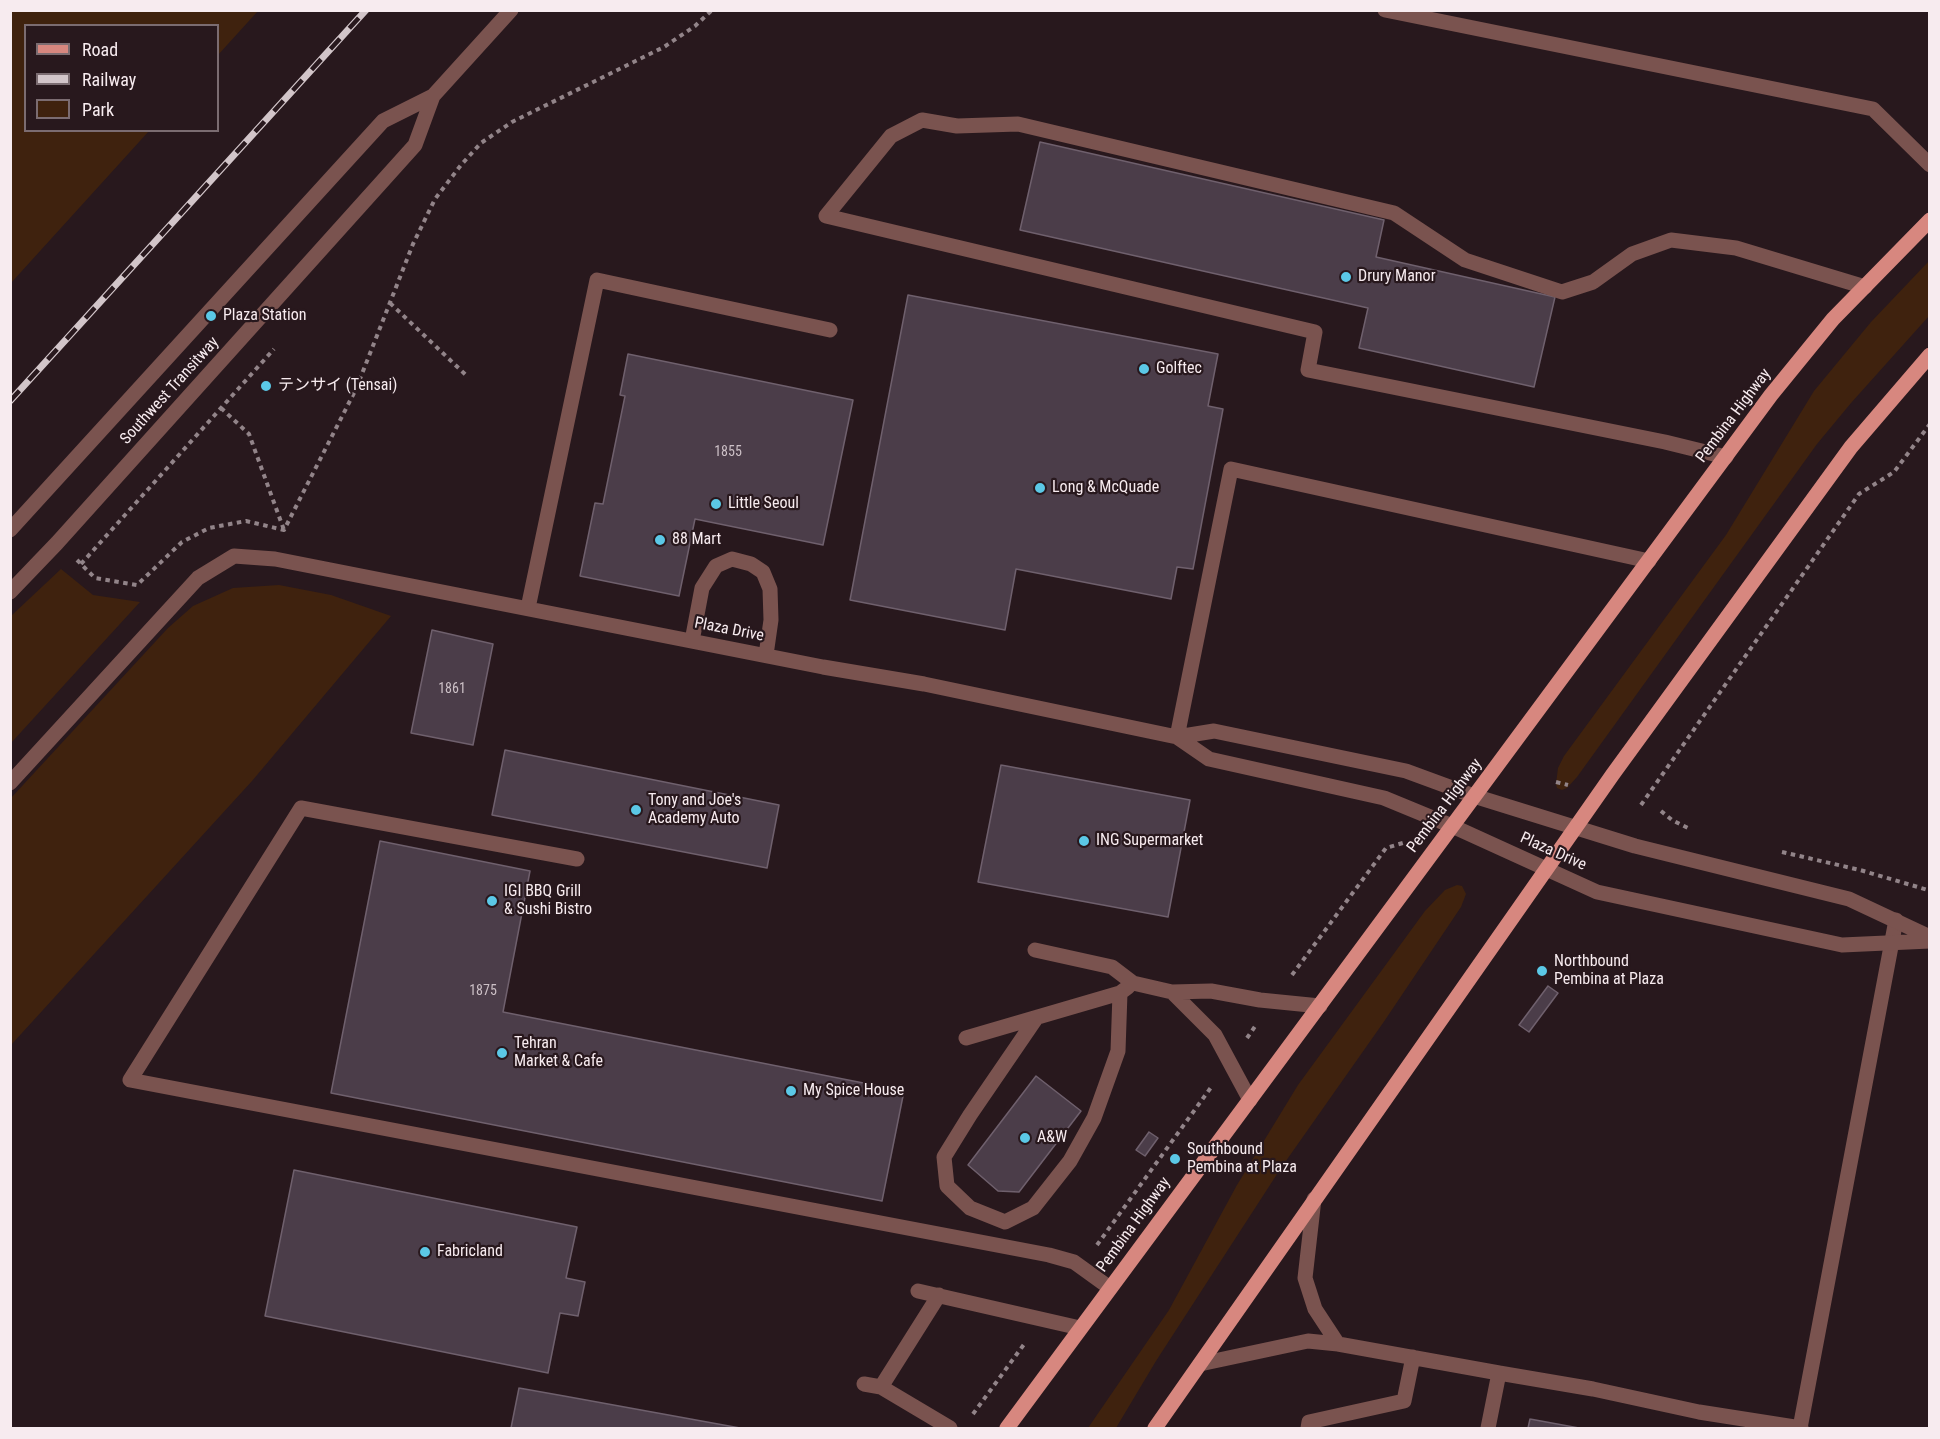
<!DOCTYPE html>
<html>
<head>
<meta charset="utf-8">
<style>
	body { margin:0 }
	#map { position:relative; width:1940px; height:1439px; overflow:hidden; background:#28181d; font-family:"Roboto Condensed",sans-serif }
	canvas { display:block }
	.frame { position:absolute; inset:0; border:12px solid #f7ebef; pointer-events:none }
	.legend { position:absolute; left:24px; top:24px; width:195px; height:108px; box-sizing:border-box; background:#28181d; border:2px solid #7b6c71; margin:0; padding:8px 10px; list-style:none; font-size:18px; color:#f7ebef }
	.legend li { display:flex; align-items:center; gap:12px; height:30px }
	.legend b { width:30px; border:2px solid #7b6c71 }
</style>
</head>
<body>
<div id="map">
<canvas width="1940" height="1439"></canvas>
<div class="frame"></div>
<ul class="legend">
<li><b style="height:8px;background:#d7877f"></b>Road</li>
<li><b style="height:8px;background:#d2c5c9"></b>Railway</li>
<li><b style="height:16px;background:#3f220e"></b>Park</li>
</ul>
</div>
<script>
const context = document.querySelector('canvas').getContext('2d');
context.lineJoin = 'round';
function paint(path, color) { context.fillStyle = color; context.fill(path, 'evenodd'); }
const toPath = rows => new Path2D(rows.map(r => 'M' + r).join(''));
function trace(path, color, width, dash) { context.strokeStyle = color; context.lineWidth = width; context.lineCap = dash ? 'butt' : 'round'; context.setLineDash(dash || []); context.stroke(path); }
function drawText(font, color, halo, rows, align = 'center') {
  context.font = font + ' "Roboto Condensed","Noto Sans JP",sans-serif'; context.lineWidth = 4.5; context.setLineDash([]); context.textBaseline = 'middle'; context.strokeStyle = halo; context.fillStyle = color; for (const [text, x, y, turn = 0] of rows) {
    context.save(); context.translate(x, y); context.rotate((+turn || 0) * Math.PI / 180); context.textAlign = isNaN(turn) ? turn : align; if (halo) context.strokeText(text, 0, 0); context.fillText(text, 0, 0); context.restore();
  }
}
paint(toPath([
	[11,10,258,11,218,55,218,26,26,26,26,130,149,131,11,283],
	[1929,261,1929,316,1851,403,1817,444,1577,777,1567,788,1562,790,1557,788,1556,784,1558,768,1564,756,1726,535,1814,391,1871,322],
	[61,569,93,595,140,602,11,743,11,616],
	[279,585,331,595,391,616,252,781,11,1045,11,798,168,628,193,606,233,588],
	[1457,885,1462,886,1466,894,1461,907,1383,1023,1281,1168,1156,1361,1116,1428,1088,1428,1169,1310,1237,1185,1298,1085,1425,911,1445,890]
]), '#3f220e');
const building = toPath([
	[1040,142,1384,220,1376,257,1555,297,1534,387,1359,348,1368,308,1020,230,1040,142],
	[908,295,1218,354,1208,406,1223,409,1193,569,1177,567,1171,599,1016,569,1005,630,850,600,908,295],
	[628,354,853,400,823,545,695,519,679,596,580,576,595,503,603,504,625,396,620,395,628,354],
	[432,630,493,644,473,745,411,733,432,630],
	[505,750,779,805,767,868,492,815,505,750],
	[1001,765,1190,800,1168,917,978,882,1001,765],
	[380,841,530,871,503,1012,904,1091,882,1201,331,1093,380,841],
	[1548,986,1558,993,1529,1032,1519,1025,1548,986],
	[1036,1076,1081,1111,1019,1192,998,1191,968,1165,1036,1076],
	[1149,1132,1158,1138,1145,1156,1136,1150,1149,1132],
	[294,1170,577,1227,566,1278,585,1282,578,1316,560,1313,548,1373,265,1316,294,1170],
	[519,1388,564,1396,740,1428,511,1428,519,1388],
	[1530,1419,1579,1428,1528,1428,1530,1419]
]);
paint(building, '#4b3d49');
trace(building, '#6f606d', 1.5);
trace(toPath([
	[390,303,468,377],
	[221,408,249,434,284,530],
	[77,560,95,578,137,585,182,542,209,528,246,521,284,530,356,389,413,244,435,199,461,165,481,143,512,122,664,47,695,26,712,10],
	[81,564,274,349],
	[1556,782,1568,785],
	[1641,805,1859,494,1894,472,1930,424],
	[1661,811,1672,820,1690,829],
	[1782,852,1860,870,1928,890],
	[1292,975,1386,848,1406,842],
	[1247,1038,1256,1025],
	[1097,1245,1212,1086],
	[973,1414,1025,1343]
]), '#928489', 4, [4.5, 4.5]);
trace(toPath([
	[1385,10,1873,109,1930,165],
	[1726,457,1665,442,1308,370,1315,332,826,216,891,136,922,120,957,126,1018,124,1394,213,1465,260,1562,292,1593,282,1632,254,1671,240,1736,248,1865,287],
	[10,530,383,121,433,96,511,10],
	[10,592,57,543,415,145,433,96],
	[528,608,597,280,830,330],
	[692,641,702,588,716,566,732,559,751,564,763,572,770,589,771,620,766,655],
	[1177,737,1231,469,1649,561],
	[1177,737,1214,731,1406,771,1474,796],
	[10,783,198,578,234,556,275,559,823,667,924,684,1177,737,1209,759,1384,798,1452,826],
	[577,859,301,808,130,1080,1049,1255,1074,1262,1110,1288],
	[1035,950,1112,967,1133,983,1172,992,1211,991,1260,1000,1320,1006],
	[1172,992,1215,1035,1250,1100],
	[1037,1017,970,1115,944,1157,947,1186,970,1208,1005,1222,1033,1208,1070,1161,1094,1118,1118,1051,1120,993],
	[966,1038,1120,993,1128,987],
	[1314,1199,1305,1278,1315,1309,1338,1344],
	[918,1291,1080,1328],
	[1200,1364,1308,1341,1338,1344,1499,1373],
	[864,1384,881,1387,939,1295],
	[881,1387,950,1428],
	[1308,1428,1309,1422,1404,1401,1413,1357],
	[1488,1428,1499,1373,1593,1389,1699,1412,1801,1428],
	[1800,1428,1896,920]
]), '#7a534f', 15);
trace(toPath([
	[1474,796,1635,846,1849,899,1930,937],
	[1452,826,1597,892,1842,945,1930,941]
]), '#7a534f', 15);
trace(toPath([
	[1007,1428,1771,395,1833,319,1930,220],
	[1155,1428,1613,774,1851,447,1930,355]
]), '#d7877f', 15);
const rail = toPath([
	[10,401,366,10]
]);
trace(rail, '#d2c5c9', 7);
trace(rail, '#28181d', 4.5, [14]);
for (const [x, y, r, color] of [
	[1346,277,6,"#5bc8e6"],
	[211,316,6,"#5bc8e6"],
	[1144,369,6,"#5bc8e6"],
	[266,386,6,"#5bc8e6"],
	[1040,488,6,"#5bc8e6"],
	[716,504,6,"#5bc8e6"],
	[660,540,6,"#5bc8e6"],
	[636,810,6,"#5bc8e6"],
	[1084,841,6,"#5bc8e6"],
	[492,901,6,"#5bc8e6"],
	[1542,971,6,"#5bc8e6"],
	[502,1053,6,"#5bc8e6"],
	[791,1091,6,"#5bc8e6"],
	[1025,1138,6,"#5bc8e6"],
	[1175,1159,6,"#5bc8e6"],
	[425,1252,6,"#5bc8e6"]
]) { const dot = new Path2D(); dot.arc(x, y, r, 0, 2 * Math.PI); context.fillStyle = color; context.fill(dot); trace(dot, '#28181d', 2); }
drawText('14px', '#ccc0c6', null, [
	["1855",728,452],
	["1861",452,689],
	["1875",483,991]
]);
drawText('16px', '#f7ebef', '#28181d', [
	["Drury Manor",1358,277],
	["Plaza Station",223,316],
	["Golftec",1156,369],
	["テンサイ (Tensai)",278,386],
	["Long & McQuade",1052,488],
	["Little Seoul",728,504],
	["88 Mart",672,540],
	["Tony and Joe's",648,801],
	["Academy Auto",648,819],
	["ING Supermarket",1096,841],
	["IGI BBQ Grill",504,892],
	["& Sushi Bistro",504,910],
	["Northbound",1554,962],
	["Pembina at Plaza",1554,980],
	["Tehran",514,1044],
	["Market & Cafe",514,1062],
	["My Spice House",803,1091],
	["A&W",1037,1138],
	["Southbound",1187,1150],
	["Pembina at Plaza",1187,1168],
	["Fabricland",437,1252]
], 'left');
drawText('16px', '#f7ebef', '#28181d', [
	["Southwest Transitway",170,391,-48],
	["Pembina Highway",1734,416,-53],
	["Plaza Drive",729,630,11],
	["Pembina Highway",1445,806,-53],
	["Plaza Drive",1553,852,24],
	["Pembina Highway",1134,1225,-54]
]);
</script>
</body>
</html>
